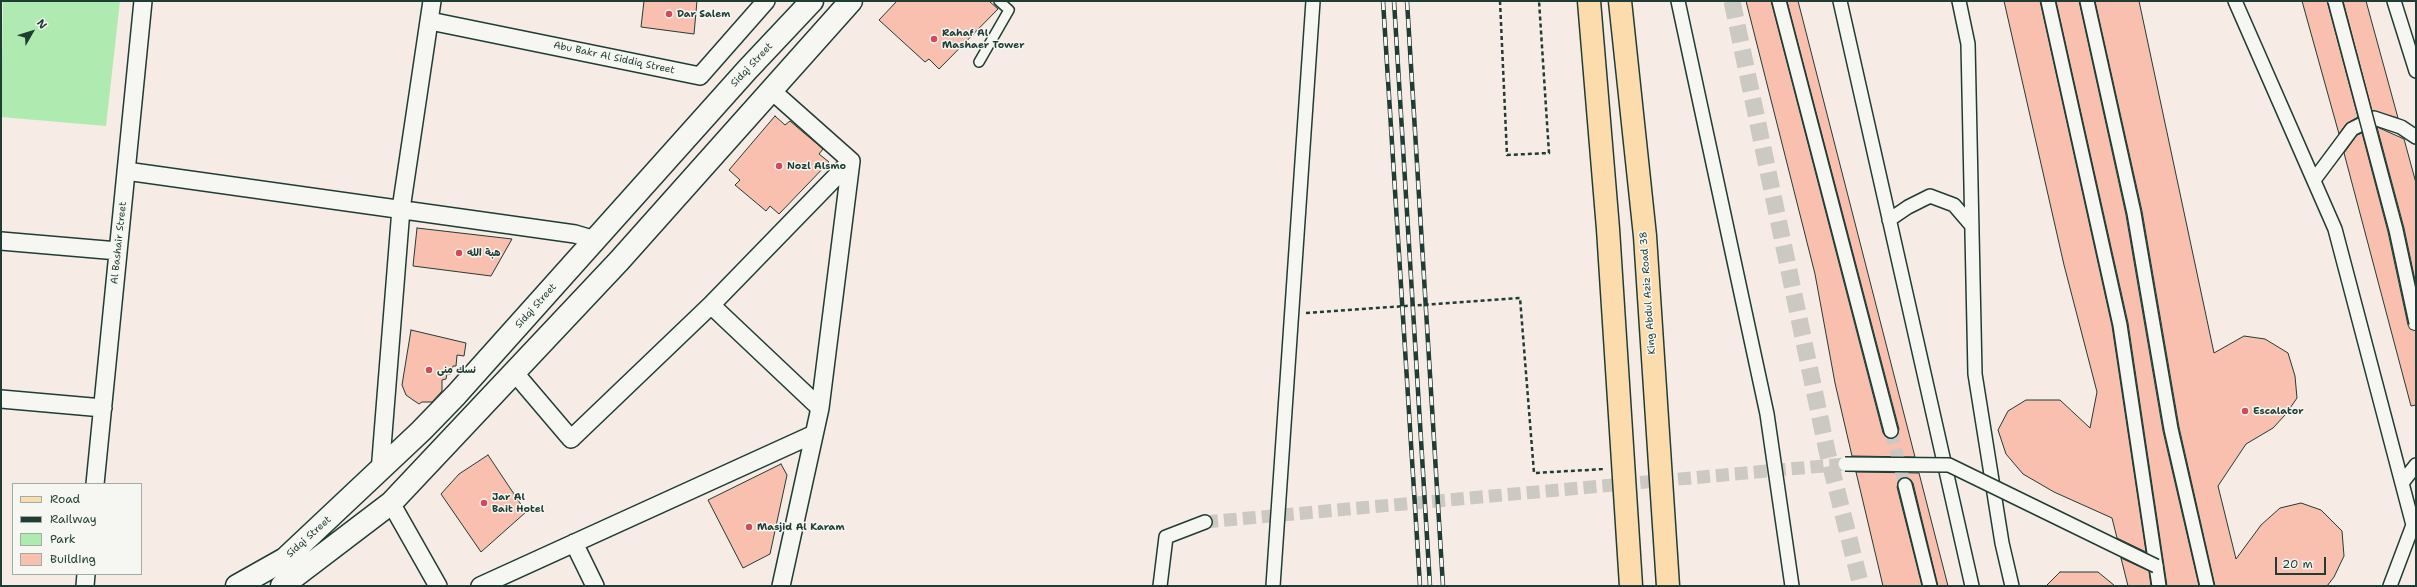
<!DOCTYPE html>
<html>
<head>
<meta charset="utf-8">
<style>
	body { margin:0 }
	#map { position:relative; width:2417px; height:587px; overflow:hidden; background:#f7ebe5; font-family:"Shantell Sans",sans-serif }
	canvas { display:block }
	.frame { position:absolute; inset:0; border:2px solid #1f3d34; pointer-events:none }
	.legend { position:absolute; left:12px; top:483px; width:130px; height:92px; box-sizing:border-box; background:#f6f6f2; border:1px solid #a0aca6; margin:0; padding:5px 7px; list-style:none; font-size:12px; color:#1f3d34 }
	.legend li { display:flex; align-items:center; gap:8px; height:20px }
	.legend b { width:20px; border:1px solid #a0aca6 }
	.north { position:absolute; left:12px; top:12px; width:40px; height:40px; -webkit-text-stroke:3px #f6f6f2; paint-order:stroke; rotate:51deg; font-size:11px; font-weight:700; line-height:16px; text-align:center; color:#1f3d34 }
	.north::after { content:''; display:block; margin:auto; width:14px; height:18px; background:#1f3d34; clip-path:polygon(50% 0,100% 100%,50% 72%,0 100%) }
	.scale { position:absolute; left:2275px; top:557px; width:51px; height:18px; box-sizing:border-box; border:2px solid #1f3d34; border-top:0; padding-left:5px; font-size:12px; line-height:14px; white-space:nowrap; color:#1f3d34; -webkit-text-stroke:3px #f6f6f2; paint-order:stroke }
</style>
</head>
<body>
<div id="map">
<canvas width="2417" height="587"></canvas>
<div class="frame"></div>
<ul class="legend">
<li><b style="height:5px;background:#fcdcac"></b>Road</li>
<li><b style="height:5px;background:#1f3d34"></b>Railway</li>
<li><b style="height:11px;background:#afeab0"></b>Park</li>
<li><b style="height:11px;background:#f9c0af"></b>Building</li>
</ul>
<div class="north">N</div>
<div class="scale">20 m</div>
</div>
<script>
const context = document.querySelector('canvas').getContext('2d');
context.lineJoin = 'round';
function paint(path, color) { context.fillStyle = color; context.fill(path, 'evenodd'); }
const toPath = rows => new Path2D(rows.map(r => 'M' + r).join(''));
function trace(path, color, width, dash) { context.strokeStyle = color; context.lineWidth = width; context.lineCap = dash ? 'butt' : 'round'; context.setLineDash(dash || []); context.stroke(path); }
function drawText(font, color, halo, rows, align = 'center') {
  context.font = font + ' "Shantell Sans","Playpen Sans Arabic",sans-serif'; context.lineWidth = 3; context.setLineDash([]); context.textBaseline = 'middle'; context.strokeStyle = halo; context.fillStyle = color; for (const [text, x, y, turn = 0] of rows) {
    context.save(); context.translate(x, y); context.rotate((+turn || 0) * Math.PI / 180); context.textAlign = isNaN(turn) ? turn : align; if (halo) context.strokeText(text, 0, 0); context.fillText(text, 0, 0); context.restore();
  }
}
paint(toPath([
	[3,1,120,1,106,126,1,117]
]), '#afeab0');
const building = toPath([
	[644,1,697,1,694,34,641,27,644,1],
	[897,1,989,1,998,9,939,69,929,59,925,62,879,20,897,1],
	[1746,1,1771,1,1883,433,1886,437,1893,439,1897,436,1899,429,1787,1,1798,1,1915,457,1852,456,1835,383,1815,274,1746,1],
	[2004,1,2040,1,2112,326,2146,552,2117,538,2112,518,2054,492,2023,474,2006,454,1998,430,2008,411,2026,400,2060,400,2090,428,2097,392,2064,265,2004,1],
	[2056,1,2079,1,2126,215,2163,431,2199,586,2167,586,2128,323,2056,1],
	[2095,1,2139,1,2214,353,2244,336,2265,339,2288,353,2295,376,2297,398,2286,414,2273,428,2246,444,2218,486,2236,559,2261,525,2280,508,2301,503,2321,510,2342,531,2344,556,2334,577,2327,586,2215,586,2179,427,2142,211,2095,1],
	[2302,1,2327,1,2358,117,2346,124,2339,134,2302,1],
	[2343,1,2366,1,2398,118,2372,111,2343,1],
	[775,116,785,125,790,121,823,149,819,154,829,162,779,214,770,206,766,211,735,185,740,180,729,170,775,116],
	[2377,127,2404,139,2416,183,2416,285,2404,228,2377,127],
	[2362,133,2388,232,2408,325,2410,329,2416,331,2416,405,2411,406,2344,153,2357,135,2362,133],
	[417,228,512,239,491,276,413,266,417,228],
	[411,330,466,343,464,356,457,355,456,366,453,366,451,374,447,374,446,379,442,380,442,391,432,402,422,402,419,404,413,400,406,395,402,385,411,330],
	[488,455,526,512,481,552,441,494,459,474,488,455],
	[781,464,787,475,770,554,743,568,708,500,781,464],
	[1856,472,1919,473,1948,586,1938,586,1913,483,1910,479,1903,477,1899,480,1897,487,1922,586,1883,586,1856,472],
	[2121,558,2149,571,2151,586,2128,586,2121,558],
	[2060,572,2098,572,2115,586,2046,586,2060,572]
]);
paint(building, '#f9c0af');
trace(building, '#1f3d34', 1);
trace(toPath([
	[1891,431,1905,485],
	[1205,522,1845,464]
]), '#ccc8c2', 13, [13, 6]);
trace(toPath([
	[1732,1,1827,451,1861,586]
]), '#ccc8c2', 17, [17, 8]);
const service = toPath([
	[979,62,1009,10,999,1]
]);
const pedestrian = toPath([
	[1678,1,1767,414,1792,586],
	[1779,1,1891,431],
	[1840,1,1972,586],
	[1959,1,1968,44,1975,374,2002,543,2012,586],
	[2048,1,2120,325,2159,586],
	[2087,1,2134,213,2171,429,2207,586],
	[2235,1,2335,229,2413,525,2390,586],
	[2394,1,2416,71],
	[2314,180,2352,129,2374,118,2401,127,2416,137],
	[1889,220,1908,207,1930,196,1954,205,1972,226],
	[2402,483,2416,465],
	[1905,485,1930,586],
	[1160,586,1166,537,1205,522],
	[1273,586,1313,1]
]);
const minor = toPath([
	[430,21,700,76,766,1],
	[771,90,851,161],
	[126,171,575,234,595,240],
	[1,241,118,251],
	[711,305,820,408],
	[514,372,571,439,711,305,851,161],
	[1,399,103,408],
	[380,472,401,209,432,1],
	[95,484,143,1],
	[391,503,438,586],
	[574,543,595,586],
	[85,586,86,574],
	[480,586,814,434],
	[781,586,820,408,851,161]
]);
const tertiary = toPath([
	[237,586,285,559,421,431,456,395,747,70,812,1],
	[282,586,391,503,619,261,851,1]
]);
const primary = toPath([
	[1589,1,1608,229,1631,586],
	[1620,1,1645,236,1668,586]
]);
trace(service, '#1f3d34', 12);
trace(pedestrian, '#1f3d34', 16);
trace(minor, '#1f3d34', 20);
trace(tertiary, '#1f3d34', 25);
trace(primary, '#1f3d34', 25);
trace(toPath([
	[1500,1,1507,155,1549,153,1539,1],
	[1306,313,1520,298,1534,473,1605,469]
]), '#1f3d34', 2.5, [4, 3]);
trace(service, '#f6f6f2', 9);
trace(pedestrian, '#f6f6f2', 13);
trace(minor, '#f6f6f2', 17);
trace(tertiary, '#f6f6f2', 22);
trace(primary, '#fcdcac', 22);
const rail = toPath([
	[1383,1,1420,586],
	[1394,1,1430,586],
	[1407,1,1443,586]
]);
trace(rail, '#1f3d34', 4.5);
trace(rail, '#f6f6f2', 3, [9]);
const pedestrianBridge = toPath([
	[2335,1,2396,230,2416,323],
	[1845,464,1949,465,2156,566]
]);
trace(pedestrianBridge, '#1f3d34', 16, []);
trace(pedestrianBridge, '#f6f6f2', 13);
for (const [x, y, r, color] of [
	[669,14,4,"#d1495b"],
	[934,39,4,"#d1495b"],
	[779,166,4,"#d1495b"],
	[459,253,4,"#d1495b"],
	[429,370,4,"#d1495b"],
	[2245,411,4,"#d1495b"],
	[484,503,4,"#d1495b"],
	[749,527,4,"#d1495b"]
]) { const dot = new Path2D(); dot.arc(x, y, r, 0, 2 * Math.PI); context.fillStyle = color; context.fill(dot); trace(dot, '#f6f6f2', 1.5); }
drawText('bold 10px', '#1f3d34', '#f6f6f2', [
	["Dar Salem",677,14],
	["Rahaf Al",942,33],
	["Mashaer Tower",942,45],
	["Nozl Alsmo",787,166],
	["هبة الله",467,253],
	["نسك منى",437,370],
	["Escalator",2253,411],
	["Jar Al",492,497],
	["Bait Hotel",492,509],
	["Masjid Al Karam",757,527]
], 'left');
drawText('10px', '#1f3d34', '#f6f6f2', [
	["Abu Bakr Al Siddiq Street",614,58,12],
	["Sidqi Street",752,65,-47],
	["Al Bashair Street",119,243,-84],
	["King Abdul Aziz Road 38",1648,293,-94],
	["Sidqi Street",536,306,-48],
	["Sidqi Street",309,537,-42]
]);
</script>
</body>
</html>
